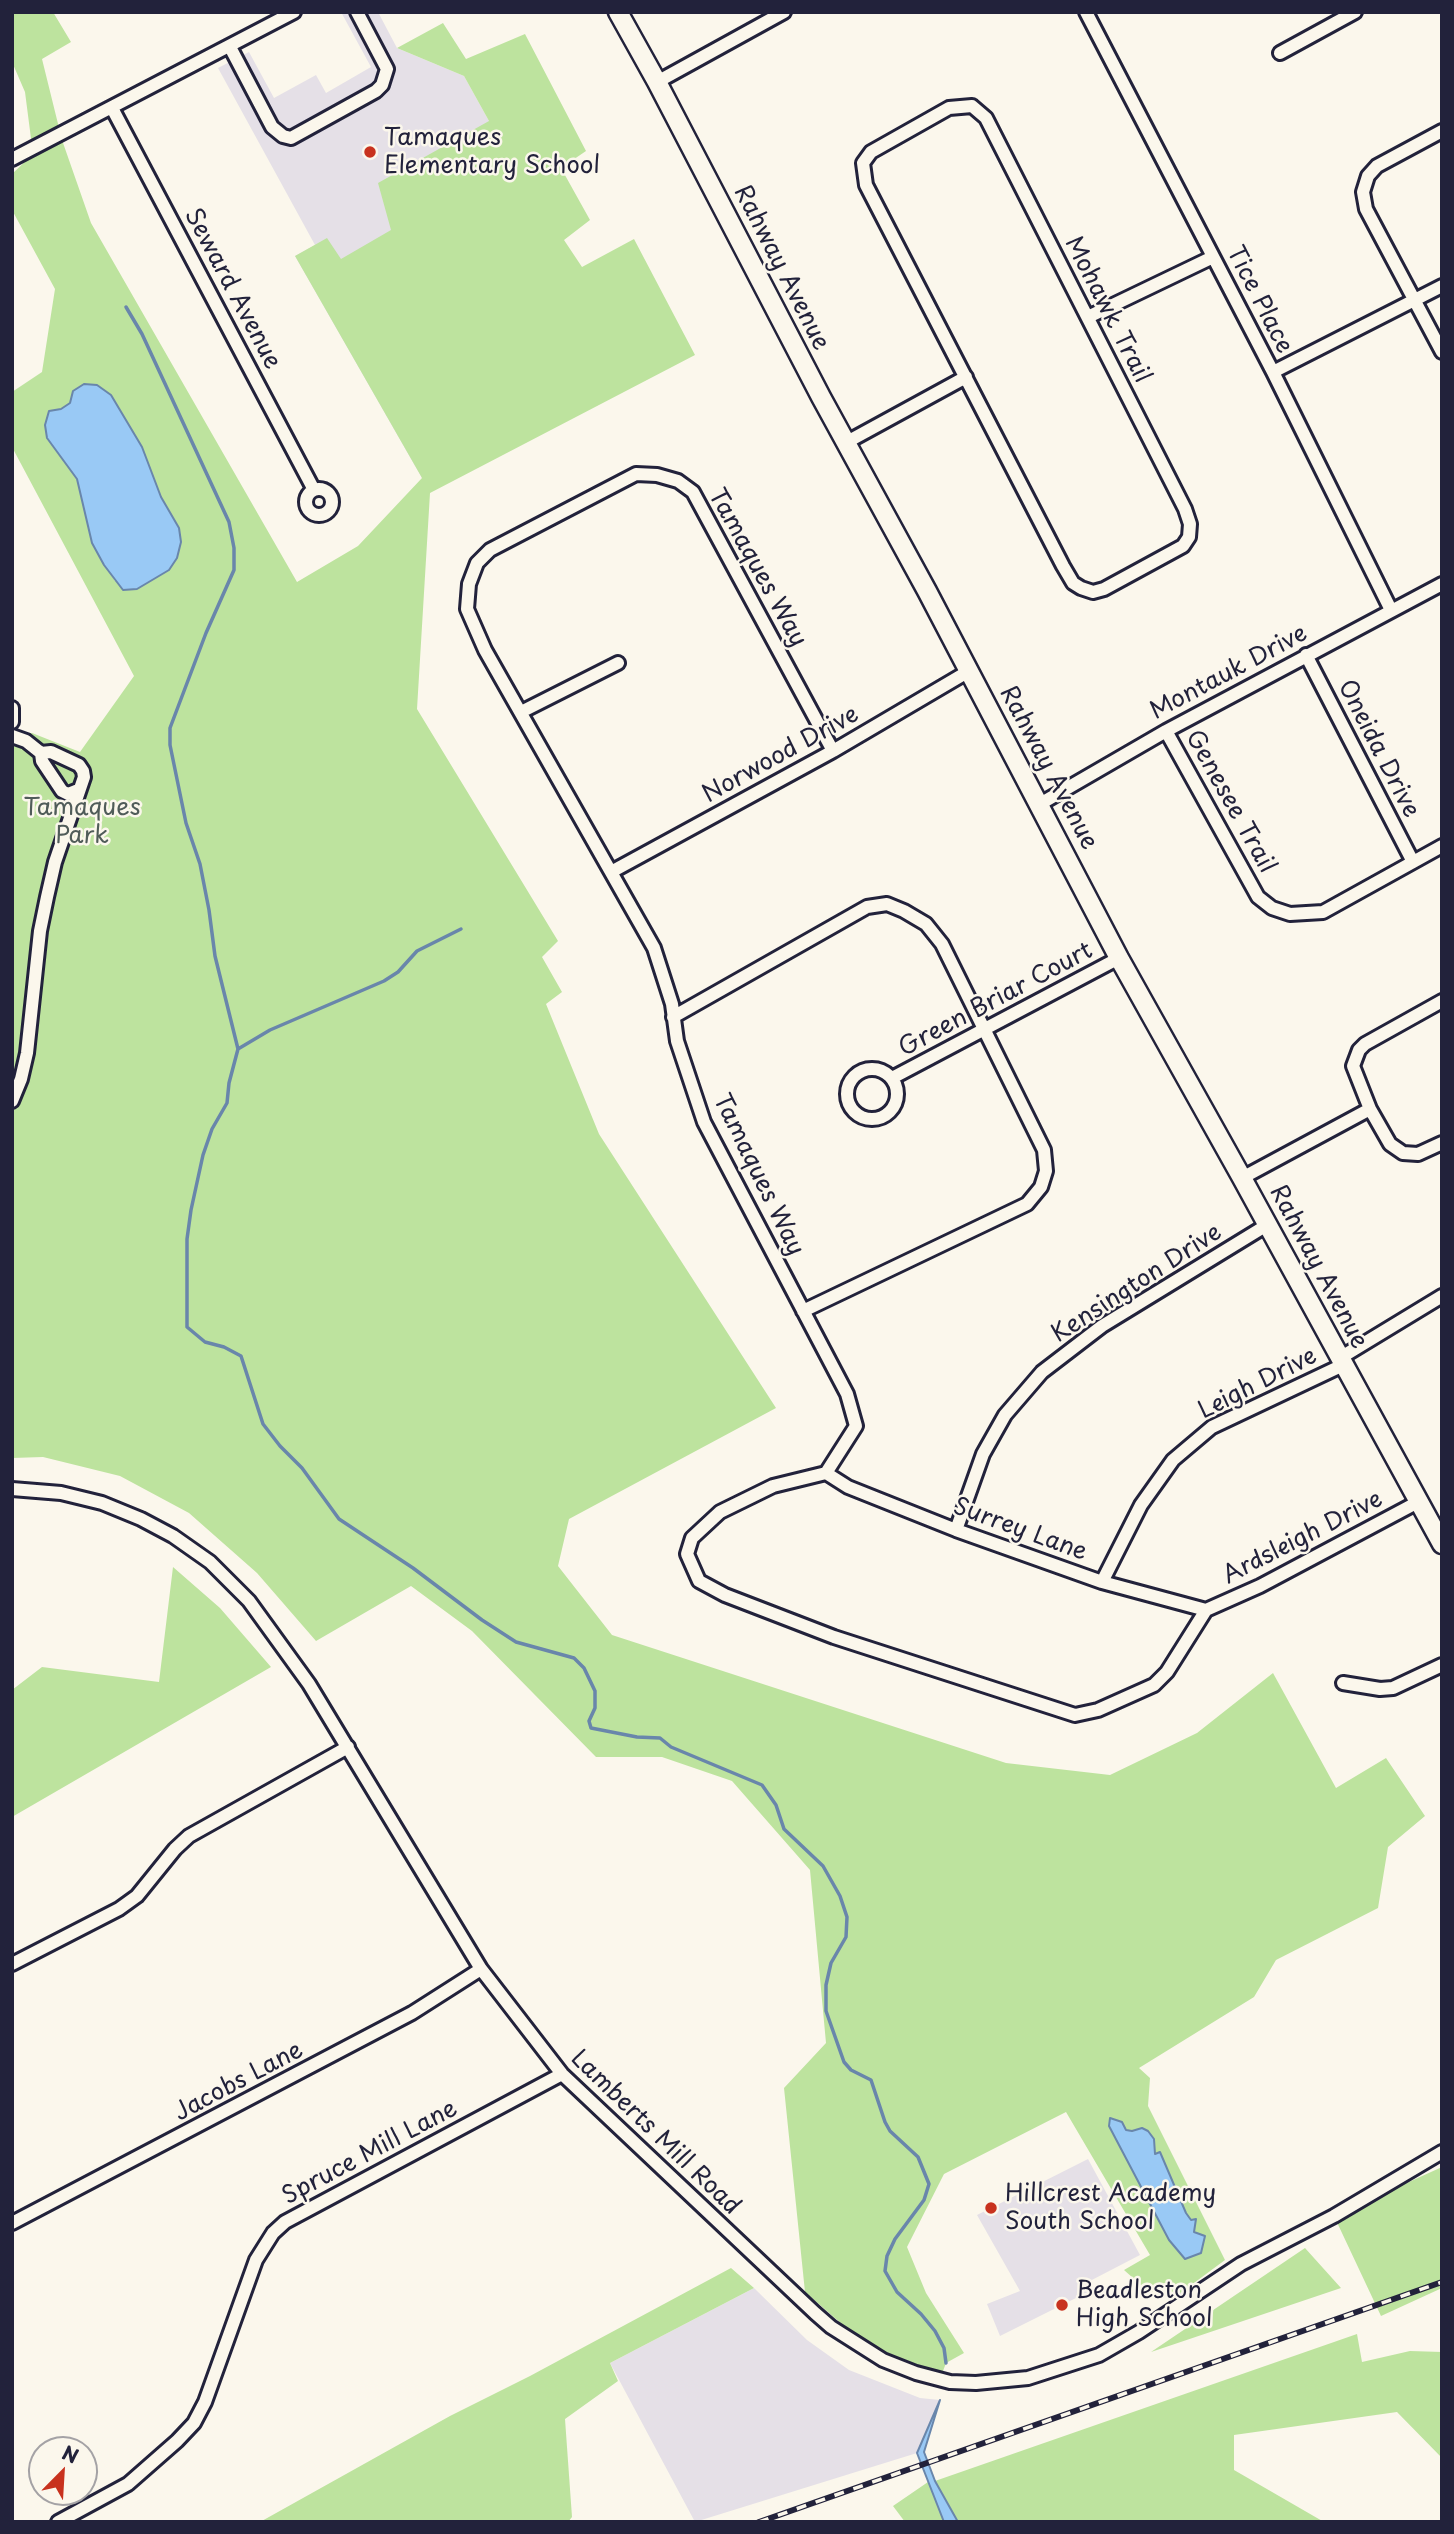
<!DOCTYPE html>
<html>
<head>
<meta charset="utf-8">
<style>
	body { margin:0 }
	#map { position:relative; width:1454px; height:2534px; overflow:hidden; background:#fbf7ec; font-family:"Playpen Sans",sans-serif }
	canvas { display:block }
	.frame { position:absolute; inset:0; border:14px solid #22223b; pointer-events:none }
	.north { position:absolute; left:28px; top:2436px; width:70px; height:70px; box-sizing:border-box; background:#fbf7ec; border:2px solid #a4a2a5; border-radius:50%; rotate:24deg; font-size:19px; font-weight:700; line-height:28px; text-align:center; color:#22223b }
	.north::after { content:''; display:block; margin:auto; width:24px; height:32px; background:#c8321e; clip-path:polygon(50% 0,100% 100%,50% 72%,0 100%) }
</style>
</head>
<body>
<div id="map">
<canvas width="1454" height="2534"></canvas>
<div class="frame"></div>
<div class="north">N</div>
</div>
<script>
const context = document.querySelector('canvas').getContext('2d');
context.lineJoin = 'round';
function paint(path, color) { context.fillStyle = color; context.fill(path, 'evenodd'); }
const toPath = rows => new Path2D(rows.map(r => 'M' + r).join(''));
function trace(path, color, width, dash) { context.strokeStyle = color; context.lineWidth = width; context.lineCap = dash ? 'butt' : 'round'; context.setLineDash(dash || []); context.stroke(path); }
function drawText(font, color, halo, rows, align = 'center') {
  context.font = font + ' "Playpen Sans",sans-serif'; context.lineWidth = 5; context.setLineDash([]); context.textBaseline = 'middle'; context.strokeStyle = halo; context.fillStyle = color; for (const [text, x, y, turn = 0] of rows) {
    context.save(); context.translate(x, y); context.rotate((+turn || 0) * Math.PI / 180); context.textAlign = isNaN(turn) ? turn : align; if (halo) context.strokeText(text, 0, 0); context.fillText(text, 0, 0); context.restore();
  }
}
paint(toPath([
	[341,12,378,12,397,48,464,76,489,121,422,478,295,256,315,245,218,68,249,52,274,98,316,75,326,93,371,67],
	[1088,2159,1140,2255,1086,2283,1088,2292,1000,2336,987,2304,1020,2291,977,2215],
	[754,2288,807,2340,849,2370,920,2398,940,2400,917,2453,695,2522,610,2363]
]), '#e5e0e7');
paint(toPath([
	[12,12,53,12,71,42,42,59,62,140,91,223,297,582,358,546,422,478,295,256,327,238,341,259,391,230,378,183,489,121,464,76,397,48,443,23,466,59,525,34,586,151,561,168,590,220,564,240,582,267,634,239,695,355,430,493,417,709,558,941,542,957,562,992,546,1004,599,1134,776,1408,569,1519,558,1566,612,1635,1006,1763,1110,1775,1197,1733,1273,1673,1336,1788,1386,1758,1425,1816,1388,1847,1378,1908,1276,1960,1254,1997,1139,2068,1150,2078,1148,2106,1225,2260,1175,2297,1162,2285,1151,2294,1124,2270,1150,2255,1066,2112,944,2174,907,2247,926,2293,964,2353,946,2363,940,2379,883,2360,805,2292,784,2088,826,2043,810,1870,732,1781,662,1757,596,1757,472,1631,411,1586,316,1641,257,1573,189,1513,120,1476,43,1457,12,1458,12,735,32,733,80,752,134,676,12,447,12,392,42,372,55,289,12,210,12,174,33,154,25,92,12,62],
	[70,403,125,420,142,447,161,497,179,528,169,570,153,579,115,581,92,543,77,479,47,438,49,411,61,409],
	[173,1567,220,1608,271,1667,12,1817,12,1690,42,1667,159,1682],
	[1442,2167,1442,2288,1381,2316,1334,2216],
	[1305,2248,1341,2288,1151,2352],
	[731,2268,754,2288,610,2363,618,2381,565,2419,572,2517,568,2522,260,2522,450,2416,530,2376],
	[1357,2334,1362,2362,1410,2351,1442,2352,1442,2458,1397,2412,1234,2435,1234,2470,1324,2522,958,2522,935,2481],
	[928,2482,944,2522,905,2522,893,2506]
]), '#bde39e');
const water = toPath([
	[84,384,97,385,111,395,142,447,161,497,179,528,181,542,177,558,169,570,137,589,123,590,104,565,92,543,77,479,47,438,45,425,49,411,61,409,70,403,73,391,84,384],
	[1110,2118,1122,2122,1126,2130,1132,2131,1142,2128,1148,2131,1154,2139,1155,2154,1160,2152,1186,2213,1191,2220,1196,2219,1194,2232,1205,2236,1201,2253,1185,2259,1169,2240,1109,2126,1110,2118],
	[940,2400,924,2452,935,2481,958,2522,944,2522,917,2453,940,2400]
]);
paint(water, '#99c9f5');
trace(water, '#6986ab', 2);
trace(toPath([
	[126,307,142,334,229,522,234,548,234,570,206,633,170,728,170,745,186,823,200,864,209,910,215,956,238,1049,229,1083,227,1103,212,1129,203,1155,191,1210,187,1239,187,1327,205,1342,224,1347,241,1356,263,1424,280,1446,302,1468,339,1519,413,1568,482,1620,516,1642,574,1658,584,1668,595,1691,595,1708,589,1721,591,1728,637,1737,660,1738,671,1747,762,1785,776,1805,784,1829,823,1866,840,1896,847,1917,846,1937,831,1963,826,1985,826,2011,844,2062,851,2070,871,2080,885,2122,890,2131,918,2157,929,2184,924,2200,895,2239,887,2256,885,2271,897,2292,921,2314,935,2331,944,2348,946,2363],
	[238,1049,270,1030,384,981,398,972,417,951,461,929]
]), '#6986ab', 3.5);
const street = toPath([
	[1086,12,1273,372,1391,610],
	[230,47,272,127,283,136,291,138,376,91,382,85,387,69,357,12],
	[1280,53,1355,12],
	[657,82,784,12],
	[972,106,986,118,1185,509,1190,524,1189,537,1183,546,1104,589,1093,592,1081,588,1073,583,1063,566,866,185,863,163,871,152,949,108,972,106],
	[112,108,314,490],
	[1442,131,1377,166,1368,176,1363,192,1366,209,1442,352],
	[12,159,294,12],
	[1088,317,1213,257],
	[1273,372,1442,286],
	[847,442,966,377],
	'306 502a13 13 0 1 1 26 0a13 13 0 1 1-26 0Z',
	[1306,655,1413,862],
	[12,708,12,722],
	[521,712,618,663],
	[1166,731,1258,897,1272,908,1290,914,1323,912,1442,846],
	[12,736,26,741,41,753,42,761,62,791,68,794,78,790],
	[833,751,693,492,678,481,657,475,636,474,490,550,477,563,469,584,467,609,485,650,654,948,672,1004,677,1041,704,1122,847,1394,856,1426,826,1473,773,1486,720,1512,692,1538,687,1554,699,1581,725,1595,834,1637,1075,1715,1098,1710,1154,1685,1167,1672,1206,1610],
	[1040,804,1166,731,1442,584],
	[611,872,833,751,969,671],
	[1442,1001,1365,1044,1359,1050,1353,1066,1370,1109,1390,1144,1403,1153,1418,1154,1442,1143],
	[673,1017,867,907,887,904,904,911,926,924,942,944,1044,1150,1046,1171,1041,1187,1027,1204,803,1311],
	'847 1094a25 25 0 1 1 50 0a25 25 0 1 1-50 0Z',
	[892,1078,1119,958],
	[12,1101,21,1079,27,1053,40,931,47,897,55,862,84,777,83,771,79,765,51,752,41,753],
	[1242,1178,1370,1109],
	[1340,1358,1442,1296],
	[826,1473,848,1487,956,1530,1102,1582,1206,1610],
	[12,1489,61,1493,102,1503,141,1519,173,1536,210,1562,249,1601,309,1684,481,1969,562,2074,815,2313,831,2327,883,2360,916,2373,950,2382,976,2383,1028,2378,1099,2355,1139,2332,1241,2264,1334,2216,1442,2152],
	[956,1530,983,1454,1005,1415,1042,1372,1102,1326,1267,1225],
	[1102,1582,1141,1505,1173,1460,1212,1427,1343,1365],
	[1206,1610,1260,1586,1418,1502],
	[1343,1683,1380,1689,1393,1688,1442,1665],
	[12,1964,119,1909,137,1896,175,1849,189,1836,348,1747],
	[12,2223,412,2013,481,1969],
	[58,2522,128,2484,177,2441,194,2423,205,2402,256,2260,273,2233,285,2222,562,2074]
]);
const secondary = toPath([
	[618,12,657,82,821,397,927,591,1119,958,1242,1178,1442,1544]
]);
trace(street, '#22223b', 18);
trace(secondary, '#22223b', 23);
trace(street, '#fbf7ec', 12);
trace(secondary, '#fbf7ec', 18);
const rail = toPath([
	[759,2522,1442,2282]
]);
trace(rail, '#22223b', 6);
trace(rail, '#fbf7ec', 3.5, [10]);
for (const [x, y, r, color] of [
	[370,152,7,"#c8321e"],
	[991,2208,7,"#c8321e"],
	[1062,2305,7,"#c8321e"]
]) { const dot = new Path2D(); dot.arc(x, y, r, 0, 2 * Math.PI); context.fillStyle = color; context.fill(dot); trace(dot, '#fbf7ec', 2.5); }
drawText('24px', '#22223b', '#fbf7ec', [
	["Tamaques",384,138],
	["Elementary School",384,166],
	["Hillcrest Academy",1005,2194],
	["South School",1005,2222],
	["Beadleston",1076,2291],
	["High School",1076,2319]
], 'left');
drawText('24px', '#22223b', '#fbf7ec', [
	["Rahway Avenue",781,268,63],
	["Seward Avenue",232,289,62],
	["Tice Place",1259,300,63],
	["Mohawk Trail",1107,310,63],
	["Tamaques Way",757,568,61],
	["Montauk Drive",1229,673,-28],
	["Oneida Drive",1378,749,63],
	["Norwood Drive",781,755,-29],
	["Rahway Avenue",1048,768,62],
	["Genesee Trail",1230,802,61],
	["Green Briar Court",996,1000,-28],
	["Tamaques Way",758,1175,64],
	["Rahway Avenue",1318,1267,62],
	["Kensington Drive",1137,1284,-33],
	["Leigh Drive",1258,1384,-27],
	["Surrey Lane",1020,1530,20],
	["Ardsleigh Drive",1303,1538,-27],
	["Jacobs Lane",239,2082,-28],
	["Lamberts Mill Road",655,2133,44],
	["Spruce Mill Lane",370,2153,-28]
]);
drawText('24px', '#505c59', '#fbf7ec', [
	["Tamaques",82,808],
	["Park",82,836]
]);
</script>
</body>
</html>
